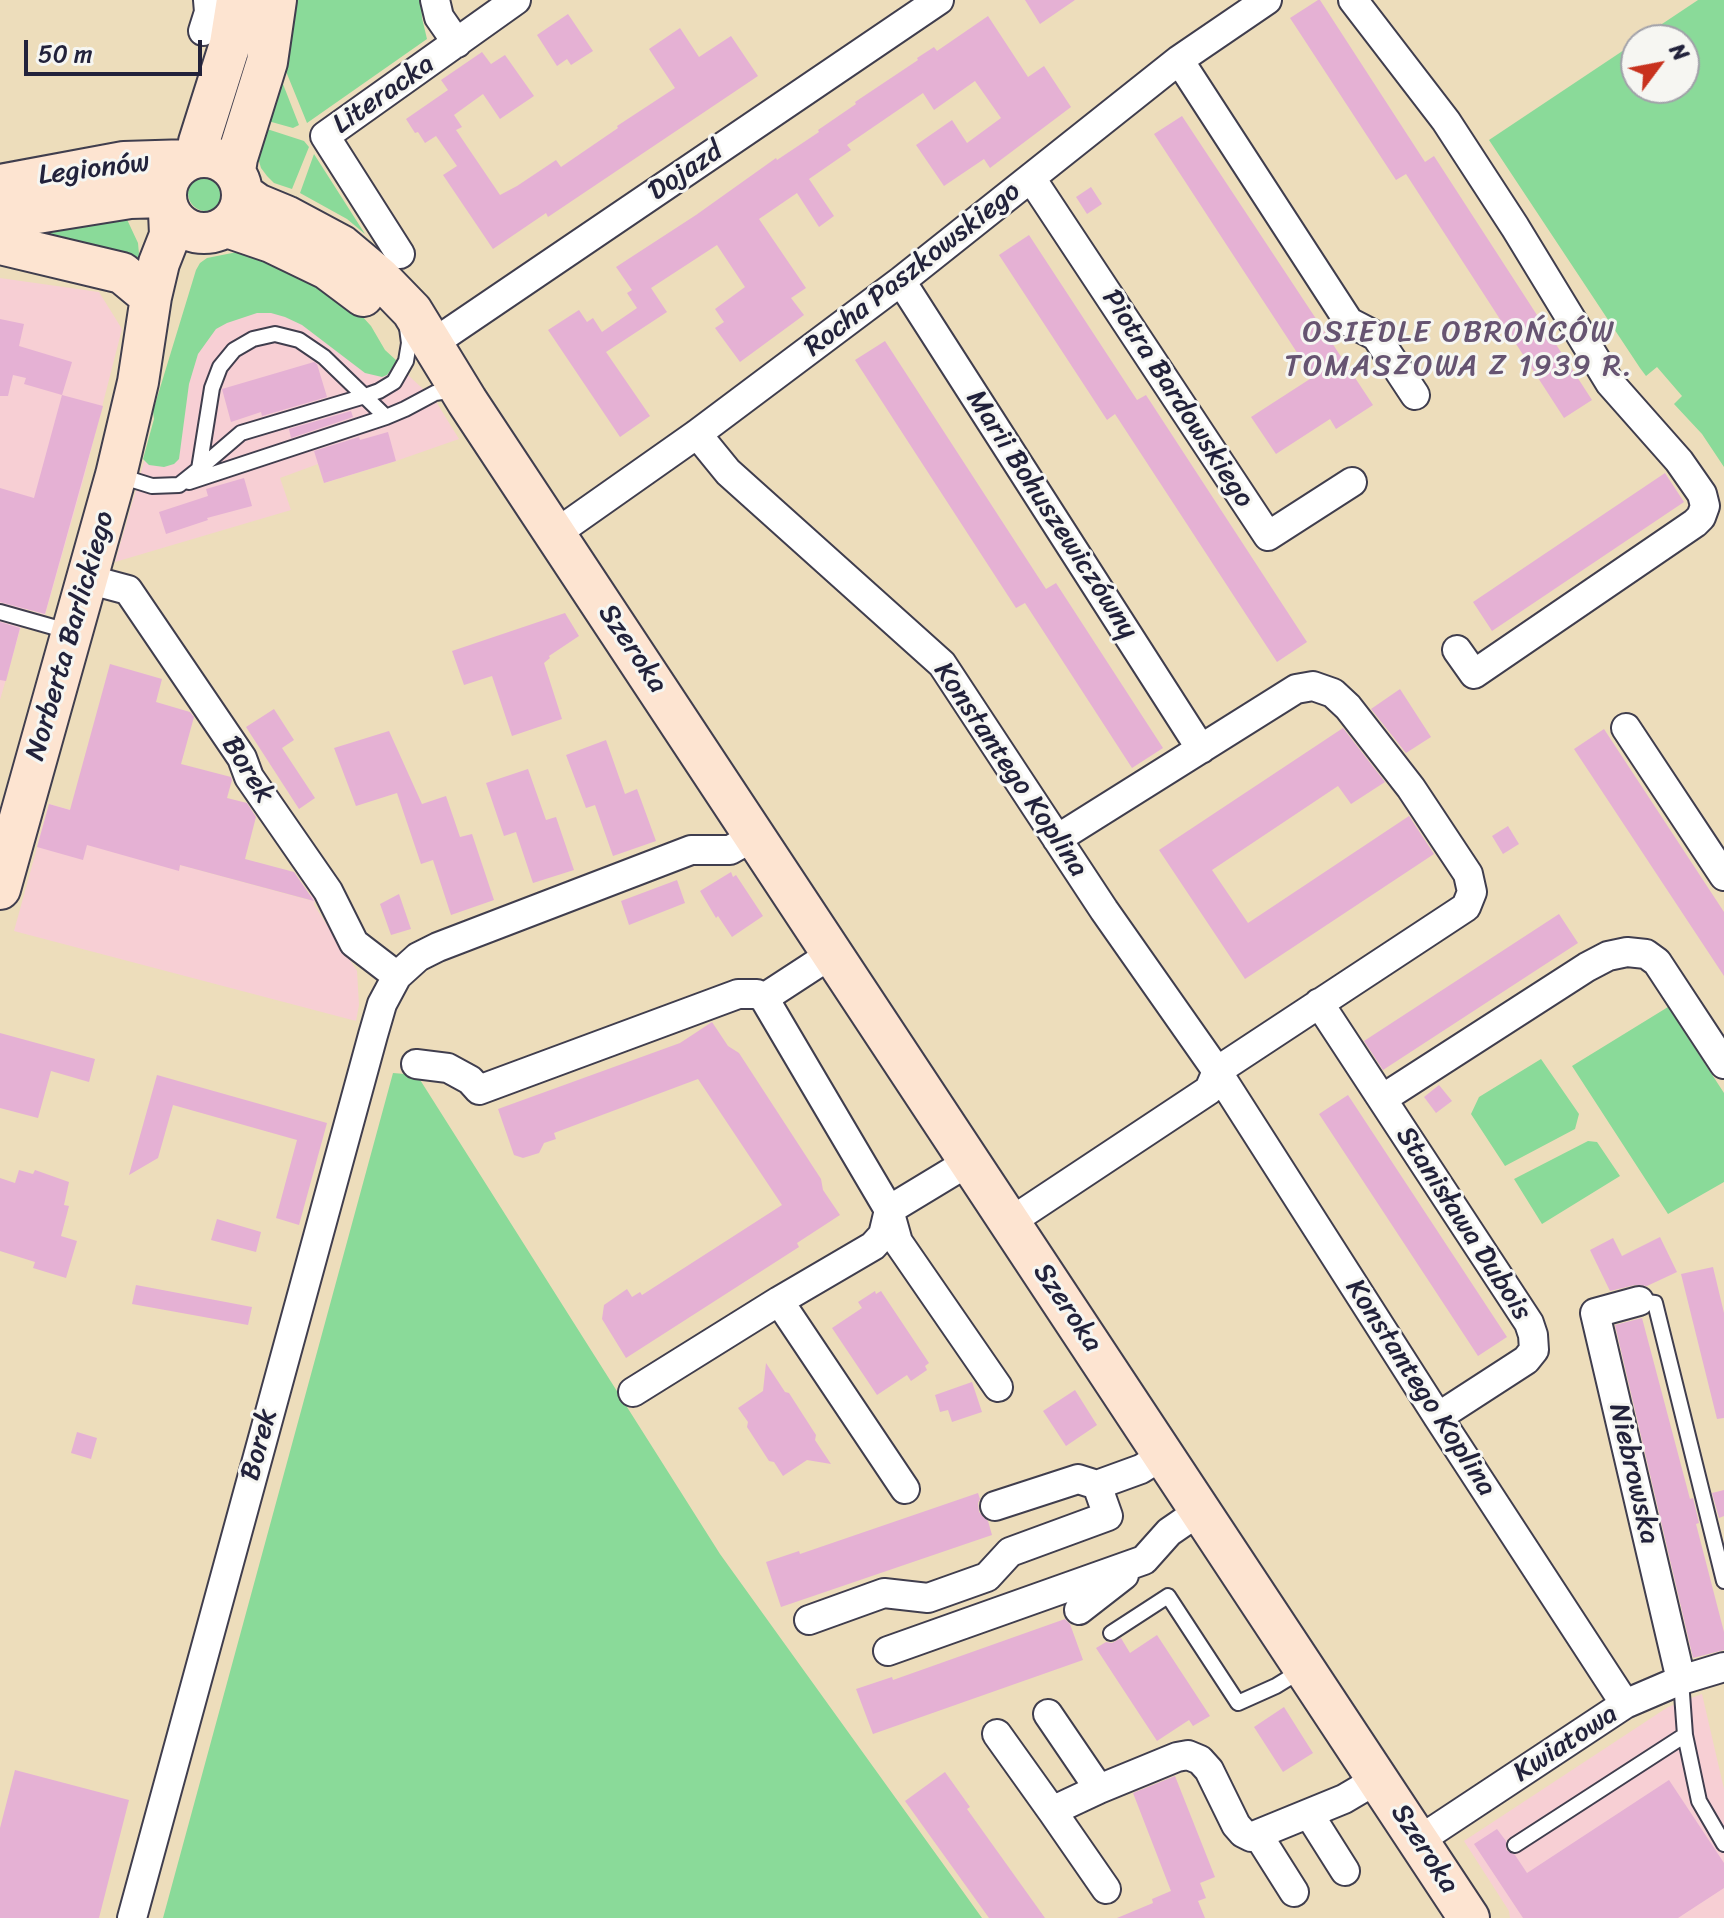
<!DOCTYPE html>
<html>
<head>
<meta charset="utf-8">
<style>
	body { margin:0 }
	#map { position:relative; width:1724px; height:1918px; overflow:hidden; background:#edddbb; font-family:Sriracha,sans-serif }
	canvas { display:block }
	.north { position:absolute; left:1620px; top:24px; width:80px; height:80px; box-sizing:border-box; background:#f6f6f2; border:2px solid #a1a1a9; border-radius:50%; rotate:58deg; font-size:22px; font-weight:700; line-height:32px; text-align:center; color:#22223b }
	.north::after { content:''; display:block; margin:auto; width:28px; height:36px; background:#c8321e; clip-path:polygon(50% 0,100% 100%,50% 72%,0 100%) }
	.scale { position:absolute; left:24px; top:40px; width:178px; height:36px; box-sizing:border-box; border:4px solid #22223b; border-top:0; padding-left:10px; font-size:24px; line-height:28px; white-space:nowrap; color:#22223b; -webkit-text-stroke:6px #f6f6f2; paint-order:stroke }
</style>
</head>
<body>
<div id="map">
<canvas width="1724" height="1918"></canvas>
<div class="north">N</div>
<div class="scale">50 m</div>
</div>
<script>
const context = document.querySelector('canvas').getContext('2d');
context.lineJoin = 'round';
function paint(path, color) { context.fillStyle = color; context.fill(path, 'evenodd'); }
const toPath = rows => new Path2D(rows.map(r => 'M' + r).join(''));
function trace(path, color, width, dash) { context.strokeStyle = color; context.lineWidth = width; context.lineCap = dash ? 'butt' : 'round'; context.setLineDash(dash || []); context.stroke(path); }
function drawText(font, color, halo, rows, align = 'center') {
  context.font = font + ' Sriracha,sans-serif'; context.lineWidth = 6; context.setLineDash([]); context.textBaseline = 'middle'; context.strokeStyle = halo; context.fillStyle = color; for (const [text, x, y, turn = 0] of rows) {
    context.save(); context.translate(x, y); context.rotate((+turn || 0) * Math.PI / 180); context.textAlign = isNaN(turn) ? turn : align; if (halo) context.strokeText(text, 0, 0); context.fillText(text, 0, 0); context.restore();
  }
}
paint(toPath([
	[0,278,99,292,122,329,83,481,45,615,26,609,0,700],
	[197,279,382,351,435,400,459,439,396,461,324,483,318,464,280,478,291,510,115,562],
	[49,804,82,813,179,870,180,865,309,900,313,887,317,889,314,905,357,971,359,1005,356,1021,14,931],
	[1702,1694,1724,1789,1724,1918,1510,1918,1509,1911,1464,1841,1668,1707]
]), '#f7cfd4');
paint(toPath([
	[295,0,421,0,422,18,427,39,307,123,285,69],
	[1698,0,1724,0,1724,467,1702,434,1674,404,1682,396,1657,367,1646,376,1640,368,1489,140,1636,42,1636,88,1684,88,1684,40,1638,40],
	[281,79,299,125,293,128,268,121],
	[267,129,304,141,309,147,292,189,274,183,267,176,261,168,258,158],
	[314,154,365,234,347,219,300,193],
	'188 193a18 18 0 1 1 36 0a18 18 0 1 1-36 0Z',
	[124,213,138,243,139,254,133,271,4,232],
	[237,252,266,262,296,276,352,308,361,315,371,326,385,350,397,361,387,375,382,377,365,373,302,325,285,317,271,313,257,313,227,323,216,329,198,354,189,384,179,459,174,464,164,467,149,465,143,459,154,419,153,411,196,270,200,263,207,258],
	[1668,1007,1724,1093,1724,1182,1668,1214,1572,1066],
	[1541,1059,1579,1114,1575,1129,1505,1166,1471,1114,1479,1097],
	[393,1073,417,1075,720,1554,982,1918,163,1918],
	[1588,1141,1597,1142,1620,1176,1542,1224,1514,1179]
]), '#8ada99');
paint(toPath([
	[1025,0,1075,0,1040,24],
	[1318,0,1320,0,1425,162,1434,156,1592,400,1564,418,1406,174,1396,180,1290,18],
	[568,14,593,51,571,65,567,59,557,66,537,35],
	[988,16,1028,77,1044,66,1071,107,990,168,984,159,944,186,916,145,952,120,967,143,1001,118,975,81,934,110,923,93,847,145,851,150,809,179,834,216,819,227,797,193,759,219,806,288,791,298,804,315,740,362,715,328,724,322,715,309,745,287,717,245,651,288,667,312,606,352,650,416,620,437,548,330,579,310,587,322,593,318,602,332,637,308,627,293,632,290,616,267,696,215,776,158,777,160,819,132,818,130,856,104,855,102,918,60,917,58,934,47,937,51],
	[680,28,699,57,731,36,758,76,548,217,546,213,493,249,443,175,457,166,436,136,425,143,418,132,415,133,406,119,448,90,441,80,482,52,491,64,505,55,534,96,500,119,483,94,454,115,462,127,456,130,500,195,517,186,556,160,561,167,618,128,617,126,675,88,649,49],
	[1182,116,1373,405,1336,429,1330,419,1276,454,1251,417,1313,377,1154,134],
	[1091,187,1102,204,1087,214,1076,197],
	[1029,235,1137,400,1146,395,1307,642,1277,662,1115,414,1107,420,999,255],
	[0,319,24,324,19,346,72,362,62,395,24,384,26,378,13,375,8,396,0,396],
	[885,341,1046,589,1056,583,1163,748,1132,768,1025,603,1016,608,855,360],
	[314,362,317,364,327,397,262,416,261,412,231,422,222,389],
	[62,395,103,406,45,614,0,602,0,488,34,498],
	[351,411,353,417,291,438,289,429,268,435],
	[388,432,396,461,324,483,314,451,359,437,360,440],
	[1665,473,1684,502,1492,631,1473,602],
	[244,478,252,506,207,518,208,520,166,534,159,512,208,496,206,489],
	[565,613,579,636,549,656,550,658,544,663,562,719,512,736,492,676,464,685,452,651],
	[0,622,20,628,6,681,0,680],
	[110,664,162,679,156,702,190,712,194,717,181,764,231,777,232,780,227,798,247,803,256,817,245,859,294,872,314,901,180,865,179,871,87,845,83,860,37,847,49,804,70,810],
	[1400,689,1431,737,1406,753,1371,709],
	[274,709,294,740,282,748,315,798,299,809,246,727],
	[1343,728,1385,782,1351,804,1338,786,1212,870,1248,923,1409,816,1434,854,1245,979,1159,850],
	[1604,729,1724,912,1724,976,1574,749],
	[389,731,422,804,446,796,460,837,472,834,494,900,451,915,433,860,421,864,397,793,356,806,334,748],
	[606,740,625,794,637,789,656,841,613,856,595,805,586,808,566,755],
	[528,769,546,820,556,817,574,870,533,883,516,832,504,836,486,783],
	[1508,826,1519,844,1503,854,1492,836],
	[731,872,733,877,736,875,763,916,732,937,718,916,716,918,700,891],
	[677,880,685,903,629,925,621,901],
	[399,894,411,929,391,935,380,904],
	[1559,914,1578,943,1383,1070,1364,1041],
	[712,1022,728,1046,739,1053,821,1179,823,1190,840,1215,797,1243,799,1247,626,1358,602,1319,604,1305,627,1289,632,1297,640,1292,642,1295,782,1205,698,1079,554,1133,556,1139,544,1143,539,1153,523,1158,514,1155,498,1109,680,1043],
	[0,1033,95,1059,89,1082,51,1071,38,1118,0,1108],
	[157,1075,327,1123,299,1225,276,1218,297,1140,173,1105,158,1158,129,1175],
	[1439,1085,1452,1101,1436,1113,1424,1097],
	[1348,1095,1507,1337,1478,1356,1319,1114],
	[19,1170,33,1174,35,1170,69,1182,64,1205,69,1206,61,1236,77,1241,66,1278,33,1268,35,1262,0,1251,0,1178,15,1183],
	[217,1219,261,1232,256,1252,211,1240],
	[1660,1237,1677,1272,1647,1286,1635,1285,1610,1291,1590,1250,1613,1238,1622,1256],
	[1713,1267,1724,1313,1724,1418,1717,1419,1681,1274],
	[136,1285,252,1307,248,1325,132,1304],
	[875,1291,876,1294,881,1291,929,1363,925,1366,927,1370,911,1381,907,1375,877,1395,832,1328,862,1308,858,1302],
	[1642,1318,1690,1499,1693,1498,1699,1523,1696,1524,1724,1632,1724,1650,1693,1658,1615,1325],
	[766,1363,785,1392,789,1393,816,1435,815,1440,831,1464,807,1460,783,1476,774,1462,769,1461,747,1427,748,1422,738,1408,763,1391],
	[972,1382,982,1412,952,1422,948,1410,940,1412,935,1395],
	[1075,1390,1097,1425,1066,1446,1043,1411],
	[77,1432,97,1438,91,1459,71,1453],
	[1724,1490,1724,1516,1719,1518,1712,1493],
	[978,1493,980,1499,978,1503,979,1512,988,1521,992,1535,781,1607,766,1562,799,1551,800,1554],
	[1065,1619,1070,1624,1083,1660,873,1734,856,1689,892,1677,893,1680],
	[1157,1635,1210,1716,1193,1726,1189,1720,1157,1741,1096,1648,1106,1642,1112,1643,1121,1638,1130,1653],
	[1284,1707,1313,1753,1283,1772,1254,1727],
	[15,1770,129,1800,99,1918,0,1918,0,1828],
	[945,1772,970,1807,967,1809,1045,1918,989,1918,905,1801],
	[1175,1776,1215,1877,1200,1883,1206,1898,1198,1901,1205,1918,1117,1918,1153,1903,1152,1899,1171,1891,1133,1793],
	[1669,1780,1724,1863,1724,1888,1678,1918,1523,1918,1474,1844,1497,1829,1506,1841,1506,1850,1515,1855,1527,1873]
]), '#e5b1d4');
const lane = toPath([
	[199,469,241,433,365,396,379,391,394,382,406,361,409,343,407,328],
	[120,476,152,486,179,485,199,469,212,388,220,367,234,350,253,339,275,334,299,340,324,357,386,417],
	[189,482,386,417,405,409,435,393,448,391,456,395],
	[0,612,71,632],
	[1639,1301,1655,1303,1724,1581],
	[1111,1633,1168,1596,1238,1703,1276,1686,1302,1670],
	[1681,1680,1685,1735,1699,1801,1724,1844],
	[1515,1845,1685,1735]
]);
const street = toPath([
	[435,0,439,17,457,43],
	[1353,0,1446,121,1515,227,1610,383,1679,461,1702,494,1705,506,1701,517,1695,523,1474,674,1457,650],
	[203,31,209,12,208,0],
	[1179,60,1349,322,1376,336,1415,395],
	[1031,178,1268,536,1352,482],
	[400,254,325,136,516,0],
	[901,281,1201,749],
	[432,344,939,0],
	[697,434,728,472,942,664,1104,910,1217,1071,1438,1417,1625,1704],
	[555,534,697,434,901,281,1179,60,1267,0],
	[87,579,128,590,242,758,249,777,328,891,354,943,397,976],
	[1626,728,1724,876],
	[1057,839,1296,689,1313,686,1333,693,1348,707,1411,788,1468,874,1472,892,1466,907,1217,1071],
	[764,998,889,1210,898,1242,998,1387],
	[1319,1003,1529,1323,1533,1335,1534,1350,1526,1360,1438,1417],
	[416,1064,448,1068,470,1080,479,1090,738,994,757,994,764,998,833,953],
	[1382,1099,1587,967,1608,956,1627,952,1646,954,1657,962,1724,1064],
	[1010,1222,1209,1090,1217,1071],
	[779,1301,905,1489],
	[1639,1301,1595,1313,1681,1680],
	[633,1392,779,1301,873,1246,883,1235,889,1210,970,1161],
	[995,1506,1078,1479,1097,1485,1141,1469,1165,1454],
	[1079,1610,1124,1575],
	[809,1620,884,1593,928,1598,987,1577,1010,1552,1108,1516,1097,1485],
	[888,1651,1144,1560,1169,1532,1201,1510],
	[1048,1714,1099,1789],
	[997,1734,1052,1811,1099,1789,1177,1757,1188,1755,1200,1760,1209,1770,1236,1825,1243,1833,1251,1837,1344,1799,1378,1779],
	[1052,1811,1106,1889],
	[1309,1814,1345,1871],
	[1258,1835,1294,1892],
	[1418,1841,1625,1704,1681,1680,1724,1667],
	[132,1918,373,1035,382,1004,397,976,418,957,438,947,691,850,730,850,755,836]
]);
const secondary = toPath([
	'166 195a38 38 0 1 1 76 0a38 38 0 1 1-76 0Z',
	[197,157,199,142,230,44,237,0],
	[235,171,237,158,267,62,276,0],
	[0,185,124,162,188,160],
	[243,194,257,204,286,216,342,246,379,277,412,311,467,401,1469,1918],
	[0,219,130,198,165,197],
	[227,227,271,242,327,269,363,296],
	[0,244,122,273,151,297],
	[0,889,116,475,138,382,151,297,159,263,170,235,169,212]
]);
trace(lane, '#403e4e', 18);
trace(street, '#403e4e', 32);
trace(secondary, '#403e4e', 44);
trace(lane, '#fff', 14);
trace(street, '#fff', 28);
trace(secondary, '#fde4d1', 40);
drawText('28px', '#22223b', '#f6f6f2', [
	["Literacka",384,95,-35],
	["Legionów",94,170,-7],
	["Dojazd",686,172,-34],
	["Rocha Paszkowskiego",913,270,-38],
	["Piotra Bardowskiego",1177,399,57],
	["Marii Bohuszewiczówny",1051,515,57],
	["Norberta Barlickiego",71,636,-74],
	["Szeroka",632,649,56],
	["Borek",247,770,58],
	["Konstantego Koplina",1010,770,56],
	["Stanisława Dubois",1463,1224,57],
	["Szeroka",1067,1308,56],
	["Konstantego Koplina",1420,1388,57],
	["Borek",260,1445,-75],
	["Niebrowska",1633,1474,77],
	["Kwiatowa",1566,1744,-33],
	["Szeroka",1424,1849,57]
]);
context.letterSpacing = '2px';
drawText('30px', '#665471', '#f6f6f2', [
	["OSIEDLE OBROŃCÓW",1459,333],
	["TOMASZOWA Z 1939 R.",1459,367]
]);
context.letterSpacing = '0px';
</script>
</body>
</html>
